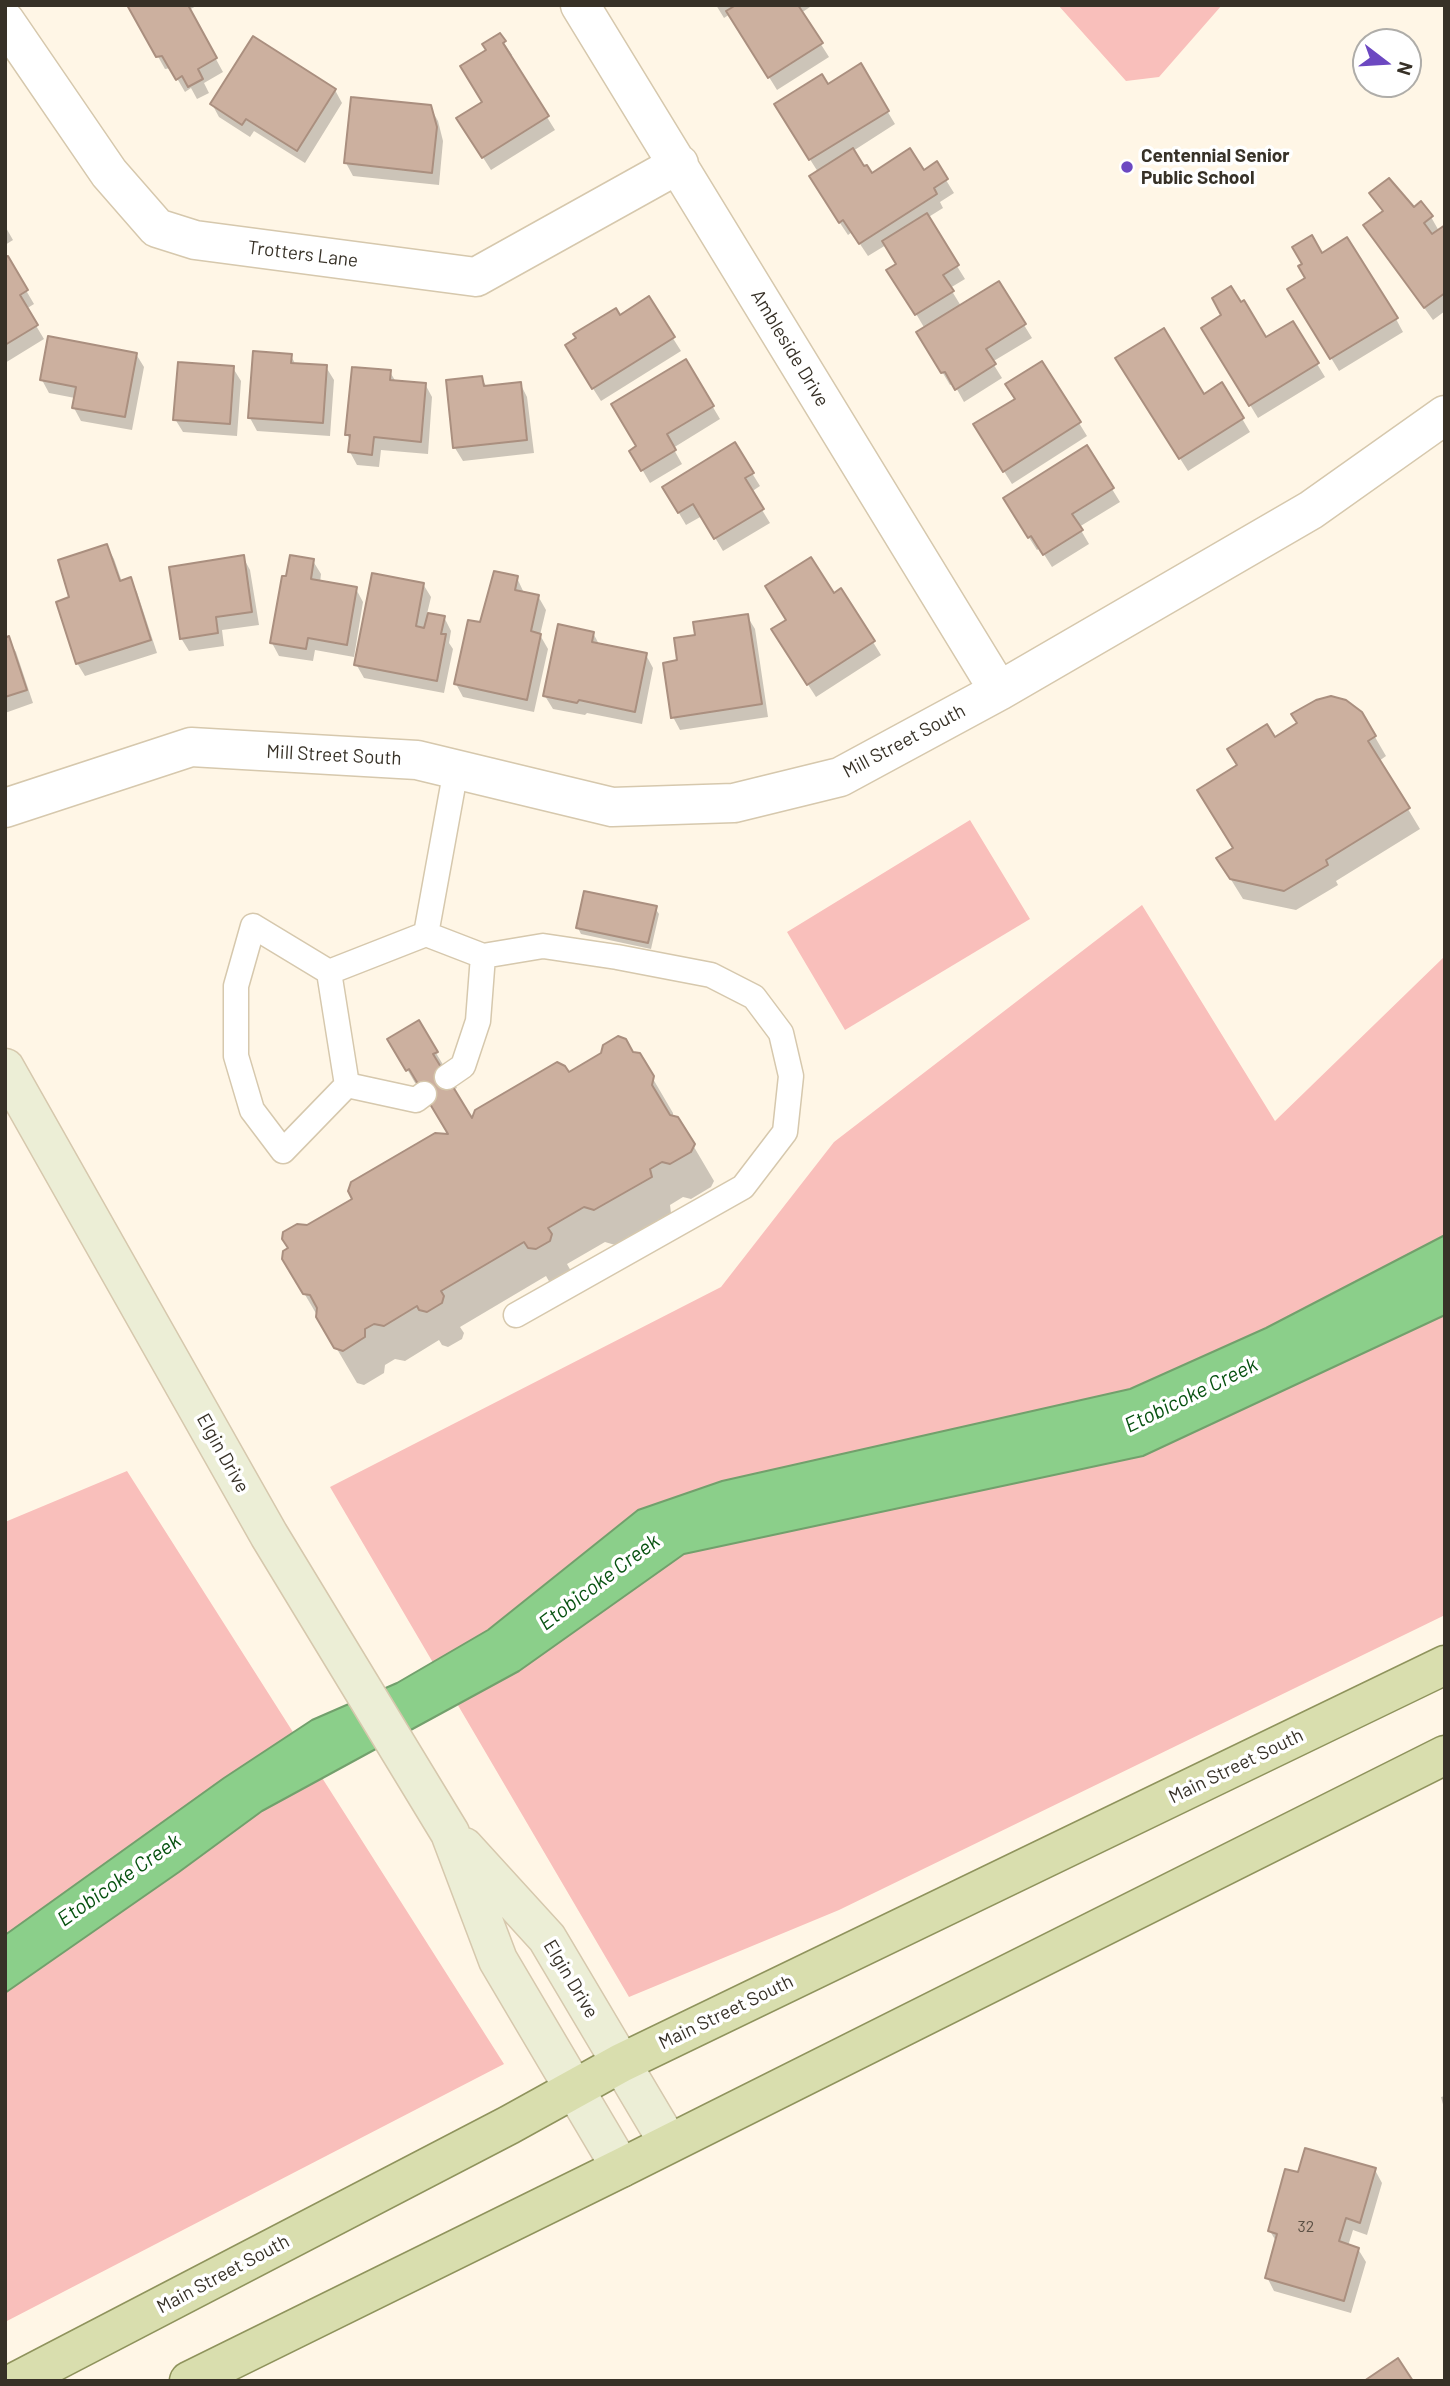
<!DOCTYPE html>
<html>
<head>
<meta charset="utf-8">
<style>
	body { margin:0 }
	#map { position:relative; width:1450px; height:2386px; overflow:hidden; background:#fff6e6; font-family:Barlow,sans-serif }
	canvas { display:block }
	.frame { position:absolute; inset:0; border:7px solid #373127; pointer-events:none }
	.north { position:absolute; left:1352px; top:28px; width:70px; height:70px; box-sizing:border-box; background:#fff; border:2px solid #afada9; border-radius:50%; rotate:107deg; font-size:19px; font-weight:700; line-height:28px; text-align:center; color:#373127 }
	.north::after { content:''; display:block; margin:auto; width:24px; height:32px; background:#6c48c1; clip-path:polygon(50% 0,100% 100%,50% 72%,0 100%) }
</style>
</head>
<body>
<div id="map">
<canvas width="1450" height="2386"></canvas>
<div class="frame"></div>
<div class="north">N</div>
</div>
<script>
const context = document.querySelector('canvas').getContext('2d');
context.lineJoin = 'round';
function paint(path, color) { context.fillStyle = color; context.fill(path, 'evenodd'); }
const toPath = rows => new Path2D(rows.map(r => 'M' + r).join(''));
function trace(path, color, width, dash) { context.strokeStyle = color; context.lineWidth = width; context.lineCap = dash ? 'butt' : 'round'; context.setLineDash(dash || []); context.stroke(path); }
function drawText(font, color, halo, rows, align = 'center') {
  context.font = font + ' Barlow,sans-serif'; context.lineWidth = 7; context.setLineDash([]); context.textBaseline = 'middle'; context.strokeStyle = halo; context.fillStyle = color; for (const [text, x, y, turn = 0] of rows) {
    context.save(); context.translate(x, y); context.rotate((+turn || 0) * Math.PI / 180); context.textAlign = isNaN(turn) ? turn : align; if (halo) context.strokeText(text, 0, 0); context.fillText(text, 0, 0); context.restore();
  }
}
paint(toPath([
	[1058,5,1222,5,1159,77,1126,81],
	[970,820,1030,919,845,1030,787,932],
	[1142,905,1275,1121,1445,956,1445,1615,839,1910,629,1997,330,1487,721,1287,834,1142],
	[127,1471,504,2064,5,2322,5,1522]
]), '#f9bfbb');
const water = toPath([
	[1445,1235,1445,1315,1143,1456,684,1554,519,1671,262,1811,179,1872,5,1993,5,1935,224,1778,312,1720,397,1683,488,1630,638,1510,722,1481,1130,1389,1266,1328,1445,1235]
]);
paint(water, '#8bcf8a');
trace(water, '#72a06c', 2);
paint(toPath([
	[129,5,198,5,189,10,223,72,204,83,209,93,197,99,191,88,185,92,171,68,165,69],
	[716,5,813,5,801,13,829,57,777,90,730,14,724,18],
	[499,35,512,55,509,56,555,130,491,170,466,131,484,103,488,51],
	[860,66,895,124,853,151,864,168,871,175,923,172,936,164,954,193,940,202,943,208,927,218,965,279,950,288,961,306,998,283,1032,338,992,362,1002,378,964,402,954,384,950,385,919,333,925,329,912,307,898,265,886,245,868,256,852,232,848,235,818,190,818,172,784,118],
	[335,90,342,103,305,163,254,131,250,137,219,117,212,104],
	[430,107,438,121,443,141,439,185,353,176,346,163],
	[1372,193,1431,217,1439,231,1445,227,1445,311,1433,320,1365,226,1383,212],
	[5,226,13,240,5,245],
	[1322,255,1396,319,1403,332,1339,371,1297,302],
	[7,258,34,304,26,309,44,339,5,363,5,259],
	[648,299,681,351,601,401,574,359,620,317],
	[1292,323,1325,377,1258,418,1211,341,1266,339],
	[136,354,144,367,132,430,81,421,74,408,75,398,49,393,42,380],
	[291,356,296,365,326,367,334,380,330,436,257,431,250,418],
	[686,362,720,419,673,448,682,464,650,483,632,452,638,447],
	[1042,363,1087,436,1012,484,983,438,1017,400],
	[233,368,241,381,237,436,183,432,175,419],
	[390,372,396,382,425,384,432,397,428,454,381,450,379,467,357,465,350,452,351,441,347,435],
	[1125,372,1204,396,1222,385,1250,432,1188,471],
	[481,378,487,387,520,383,527,397,534,453,463,461,455,448],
	[734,444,760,486,751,492,770,523,723,551,702,516,686,525,664,488],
	[1112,489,1120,502,1079,527,1089,544,1052,567,1040,548,1037,550,1012,511],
	[107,546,114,559,122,582,130,579,137,592,157,653,85,676,77,663,71,599],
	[243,557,250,570,259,625,222,630,224,646,189,651,181,638],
	[313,561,321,574,320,583,356,589,363,602,354,657,315,650,313,661,279,656,272,643,288,578],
	[517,578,524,593,538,596,546,610,540,635,548,649,534,712,463,697,456,684,481,625],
	[423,584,431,597,427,614,444,617,451,631,449,643,453,649,444,693,364,678,356,664],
	[841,590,881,655,816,697,781,643],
	[747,616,755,629,768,717,680,730,673,717,679,661,697,636],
	[593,633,600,646,646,655,653,668,642,724,587,713,585,715,553,709,545,696],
	[8,639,16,652,33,703,5,713,5,640],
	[1361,713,1386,756,1379,761,1420,829,1336,881,1338,885,1296,910,1243,899,1230,878,1234,849,1239,766,1274,739],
	[655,908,659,914,651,949,581,934,578,928],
	[418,1023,457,1088,452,1090,472,1122,568,1074,632,1053,639,1055,673,1113,673,1117,677,1118,714,1181,711,1187,691,1199,683,1197,670,1205,671,1213,615,1245,605,1242,567,1264,571,1271,550,1283,546,1276,460,1327,464,1333,462,1339,448,1347,442,1345,439,1340,405,1361,395,1359,385,1365,384,1373,364,1385,357,1383,284,1259,307,1227,451,1137,431,1103,428,1105,390,1040],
	[1445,2096,1445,2112,1441,2097],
	[1375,2170,1382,2183,1367,2235,1353,2230,1348,2246,1358,2249,1366,2262,1351,2313,1274,2291,1267,2277,1277,2243,1270,2231,1299,2175]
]), '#0003');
const building = toPath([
	[127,5,188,5,217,58,198,69,203,79,188,87,182,76,176,80,162,56,156,57,127,5],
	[736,5,798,5,823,43,768,78,726,11,736,5],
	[500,33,506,41,503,43,549,116,482,158,456,118,482,102,460,66,486,50,482,44,500,33],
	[253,36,336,89,297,151,246,119,242,125,210,104,253,36],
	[861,63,889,111,809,160,774,104,822,74,828,84,861,63],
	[351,97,431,105,437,127,432,173,344,163,351,97],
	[853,148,864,166,867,165,872,173,910,148,924,170,937,161,948,179,934,188,937,194,859,244,843,220,839,223,809,176,853,148],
	[1389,178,1414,207,1421,201,1433,216,1424,223,1432,234,1445,225,1445,293,1424,308,1363,225,1383,211,1369,193,1389,178],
	[927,213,959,265,943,275,954,291,915,315,886,270,896,264,882,241,927,213],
	[1312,235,1322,253,1347,237,1398,318,1330,359,1287,289,1305,278,1298,266,1302,264,1292,247,1312,235],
	[8,256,28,290,20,295,38,325,5,345,5,257,8,256],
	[999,281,1026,324,986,349,996,364,955,390,945,372,941,373,916,332,999,281],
	[1231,286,1241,302,1244,300,1266,337,1293,321,1319,363,1249,406,1201,328,1221,315,1212,298,1231,286],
	[649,296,675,337,592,389,565,345,576,338,573,334,616,308,620,315,649,296],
	[1164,328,1204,394,1222,382,1244,418,1179,459,1115,358,1164,328],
	[48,336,137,353,125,417,72,408,76,387,40,380,48,336],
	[253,351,292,354,291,363,327,365,323,423,248,418,253,351],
	[686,359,714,406,667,434,676,450,641,471,629,451,636,446,611,404,686,359],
	[1042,361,1081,422,1003,472,973,424,1015,399,1005,384,1042,361],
	[178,362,234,366,230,424,173,420,178,362],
	[352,367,391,370,390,380,426,383,421,442,374,437,372,455,348,452,350,435,345,435,352,367],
	[482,376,484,386,521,382,527,440,453,448,446,380,482,376],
	[735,442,754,473,745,478,764,509,714,539,693,504,678,513,662,487,735,442],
	[1087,445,1114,488,1072,514,1083,530,1043,555,1031,536,1028,538,1003,498,1087,445],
	[107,544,120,581,131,577,151,640,76,664,56,602,69,597,58,560,107,544],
	[244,555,252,612,216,617,218,633,180,639,169,567,244,555],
	[290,555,314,559,311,579,357,587,347,645,308,638,306,649,270,643,282,576,286,576,290,555],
	[811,557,834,593,841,588,875,641,807,685,771,629,786,620,765,586,811,557],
	[494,571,518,576,515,590,539,595,531,631,541,634,527,700,454,684,468,620,480,622,494,571],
	[372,573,424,583,416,626,424,628,428,613,445,616,441,634,446,634,437,681,354,665,372,573],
	[748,614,762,704,671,718,663,663,677,660,674,638,695,635,693,622,748,614],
	[558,624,594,632,592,642,647,653,635,712,579,700,577,703,543,696,558,624],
	[9,636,27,690,5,697,5,638,9,636],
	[1331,696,1346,700,1362,712,1376,736,1368,741,1410,808,1326,860,1328,865,1284,891,1230,879,1216,858,1233,848,1197,790,1237,765,1227,749,1267,724,1275,737,1297,723,1291,714,1316,700,1331,696],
	[584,891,657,906,648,943,576,928,584,891],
	[419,1020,438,1052,433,1054,472,1118,475,1110,557,1062,565,1066,569,1072,601,1053,603,1045,618,1036,626,1039,633,1052,640,1053,654,1076,652,1085,670,1115,678,1117,695,1144,691,1152,670,1164,662,1162,650,1169,652,1177,594,1210,584,1207,548,1228,552,1234,550,1241,536,1249,528,1248,524,1242,441,1291,444,1296,442,1303,427,1312,419,1310,417,1306,384,1326,374,1324,365,1329,365,1337,343,1351,334,1348,316,1317,317,1308,310,1295,303,1294,282,1259,283,1251,288,1248,282,1239,283,1232,297,1224,307,1225,352,1199,348,1191,351,1182,435,1133,448,1134,409,1069,406,1071,387,1039,419,1020],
	[1305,2148,1376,2168,1360,2223,1346,2218,1339,2241,1359,2248,1344,2301,1265,2278,1277,2234,1268,2231,1285,2169,1298,2172,1305,2148],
	[1398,2358,1413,2381,1364,2381,1398,2358]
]);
paint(building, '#ccb09f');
trace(building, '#aa8f7f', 2);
const lane = toPath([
	[426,934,483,956,543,946,617,957,711,975,754,997,781,1033,791,1076,785,1132,743,1187,516,1315],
	[329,972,347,1085,283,1151,252,1110,236,1056,236,986,253,926,329,972,426,934,456,769],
	[447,1077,463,1066,478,1021,483,956],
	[347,1085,416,1100,424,1094]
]);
const street = toPath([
	[580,5,999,691],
	[5,21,109,173,157,228,195,240,476,277,679,164],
	[5,808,191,747,417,760,612,807,734,803,840,777,999,691,1311,510,1445,415]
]);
const secondary = toPath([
	[5,1068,269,1535,450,1833,498,1960,621,2168],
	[464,1847,547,1938,668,2142]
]);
const primary = toPath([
	[17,2381,509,2125,621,2063,1445,1665],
	[189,2381,621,2168,1445,1755]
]);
trace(lane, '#d6c8ad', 27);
trace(street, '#d6c8ad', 41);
trace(secondary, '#d6c8ad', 41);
trace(primary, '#8f935c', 41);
trace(lane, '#fff', 24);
trace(street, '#fff', 38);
trace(secondary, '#eceed6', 38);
trace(primary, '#d9deae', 38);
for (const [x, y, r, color] of [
	[1127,167,7,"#6c48c1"]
]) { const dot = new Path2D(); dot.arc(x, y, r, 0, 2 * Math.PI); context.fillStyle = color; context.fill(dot); trace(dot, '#fff', 2.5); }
drawText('16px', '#5c5145', null, [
	["32",1306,2227]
]);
drawText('bold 19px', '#373127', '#fff', [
	["Centennial Senior",1141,156],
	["Public School",1141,178]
], 'left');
drawText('19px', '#373127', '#fff', [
	["Trotters Lane",303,254,7],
	["Ambleside Drive",790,348,59],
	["Mill Street South",904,741,-28],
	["Mill Street South",334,755,3],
	["Elgin Drive",223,1453,61],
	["Main Street South",1236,1766,-26],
	["Elgin Drive",571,1979,59],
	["Main Street South",726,2012,-26],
	["Main Street South",223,2274,-28]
]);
drawText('italic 21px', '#075210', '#fff', [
	["Etobicoke Creek",1191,1395,-26],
	["Etobicoke Creek",599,1582,-37],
	["Etobicoke Creek",119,1880,-35]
]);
</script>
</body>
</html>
